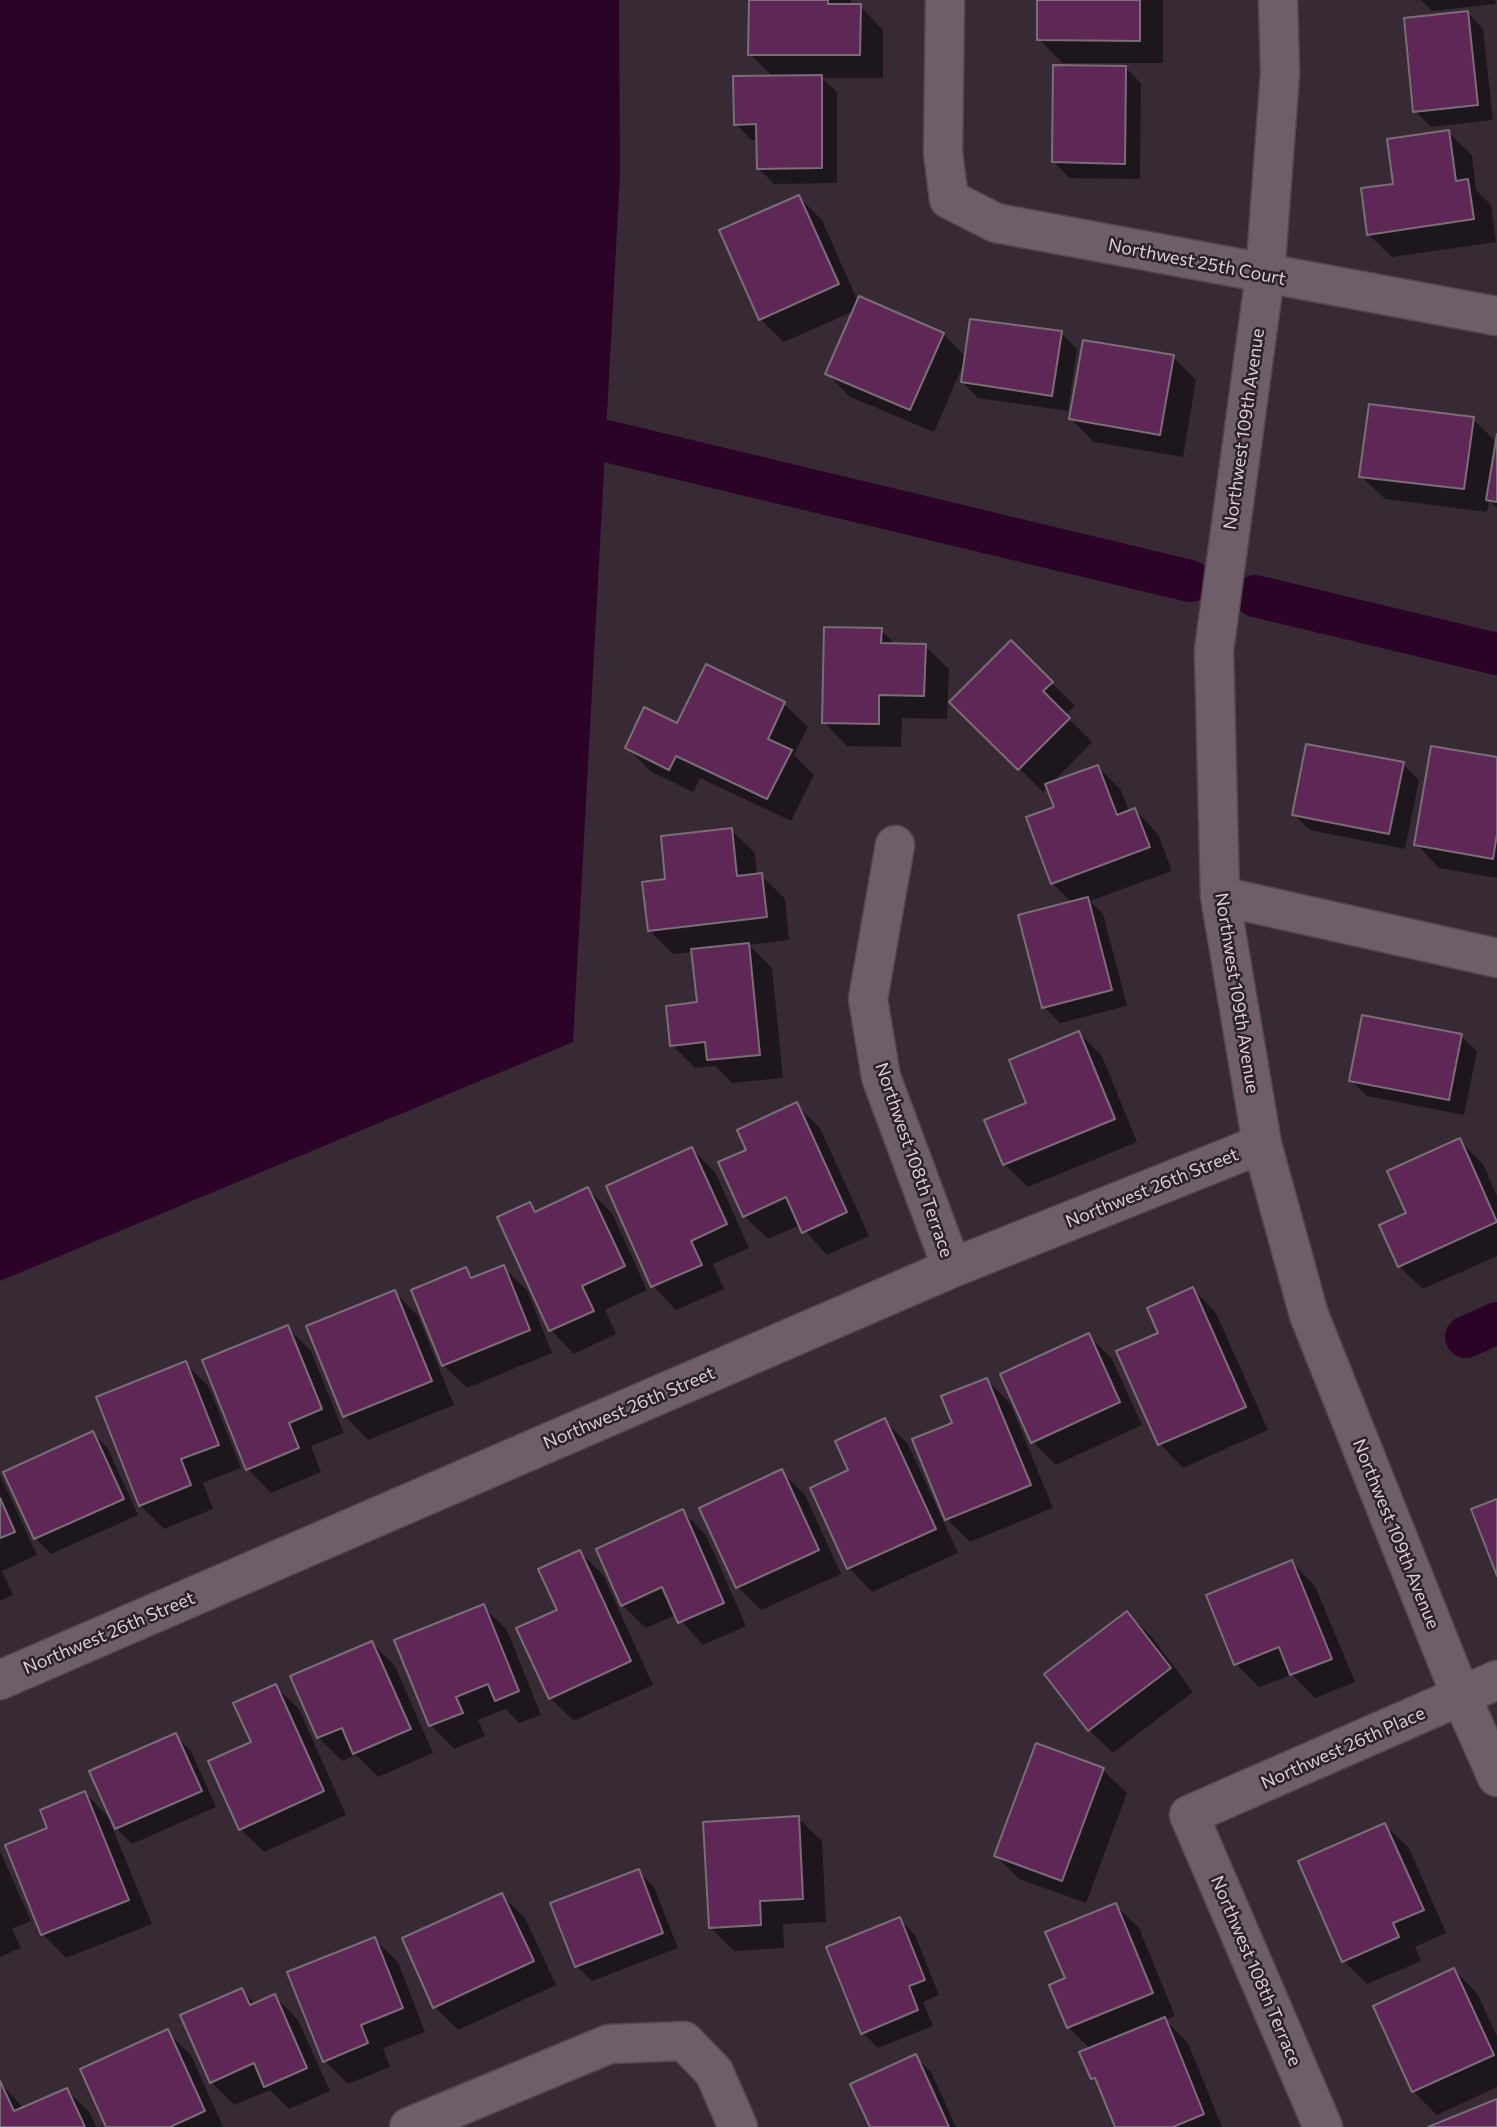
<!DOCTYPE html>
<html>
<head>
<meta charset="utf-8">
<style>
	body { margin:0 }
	canvas { display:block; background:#372a34 }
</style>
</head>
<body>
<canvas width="1497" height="2127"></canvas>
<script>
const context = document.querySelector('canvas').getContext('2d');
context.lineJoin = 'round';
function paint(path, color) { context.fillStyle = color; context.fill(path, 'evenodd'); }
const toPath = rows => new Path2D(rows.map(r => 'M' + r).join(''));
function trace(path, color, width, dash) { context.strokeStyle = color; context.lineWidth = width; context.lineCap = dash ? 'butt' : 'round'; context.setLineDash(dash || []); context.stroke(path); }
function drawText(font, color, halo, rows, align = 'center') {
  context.font = font + ' Commissioner,sans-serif'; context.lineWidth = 5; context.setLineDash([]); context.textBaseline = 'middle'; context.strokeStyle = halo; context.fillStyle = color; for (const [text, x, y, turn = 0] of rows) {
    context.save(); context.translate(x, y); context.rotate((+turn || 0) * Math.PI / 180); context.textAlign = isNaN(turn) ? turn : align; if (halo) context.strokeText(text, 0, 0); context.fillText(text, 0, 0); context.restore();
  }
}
paint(toPath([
	[0,0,619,0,620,175,573,1042,0,1281]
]), '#2b0326');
paint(toPath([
	[750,0,851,0,851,6,860,6,883,30,883,78,822,78,837,92,837,183,774,184,758,168,758,140,751,140,736,124,773,77,750,54],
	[1039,0,1163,0,1163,63,1062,63,1039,39],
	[1421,0,1495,0,1496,4,1432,11],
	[1468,13,1483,29,1493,120,1431,127,1415,111],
	[1125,67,1141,83,1140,179,1069,178,1054,162],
	[1448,132,1472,155,1476,190,1491,205,1496,242,1392,257,1368,234,1395,185],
	[799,197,822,220,858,302,943,334,966,357,1061,333,1077,349,1068,411,978,398,962,382,964,363,934,432,850,397,827,373,854,311,784,342,760,319],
	[1173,357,1196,380,1183,457,1094,442,1071,419],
	[1473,419,1497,443,1497,508,1489,500,1487,512,1385,499,1361,476],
	[881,630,896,645,925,646,949,669,947,719,902,718,901,747,847,746,824,722],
	[1011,643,1075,706,1065,715,1092,742,1051,784,1098,767,1121,790,1129,812,1135,810,1158,834,1172,871,1090,901,1103,914,1127,1006,1060,1023,1044,1007,1072,903,1052,883,1056,808,1048,787,1043,792,952,702],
	[784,704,808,727,794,755,814,775,791,821,700,778,693,792,650,771,627,747,678,726],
	[1497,759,1497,878,1439,868,1416,844],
	[1403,764,1419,780,1405,849,1310,830,1294,815],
	[731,830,755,853,757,876,761,875,785,899,789,940,749,945,772,968,783,1078,732,1083,715,1066,695,1068,672,1045,698,1004,693,952,673,954,650,931,667,880],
	[1079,1033,1102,1056,1137,1142,1028,1187,1004,1164],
	[1461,1036,1477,1051,1464,1115,1367,1096,1351,1080],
	[796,1105,820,1128,869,1236,827,1255,800,1225,768,1239,744,1216,748,1150],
	[1459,1140,1483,1164,1497,1196,1497,1256,1423,1289,1399,1266,1408,1214],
	[692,1149,715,1172,749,1248,713,1264,724,1289,676,1310,653,1286],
	[588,1189,612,1213,647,1290,605,1310,616,1334,574,1354,551,1330,530,1204,538,1212],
	[503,1267,527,1290,552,1353,467,1388,443,1365,466,1269,475,1278],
	[1193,1289,1216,1313,1268,1430,1183,1468,1160,1444,1119,1352,1160,1334],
	[395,1292,418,1316,454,1405,368,1440,345,1416],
	[287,1327,311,1351,344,1433,311,1446,321,1472,271,1493,248,1469],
	[1089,1336,1112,1359,1142,1425,1056,1465,1033,1442],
	[185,1363,209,1387,241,1468,203,1483,213,1509,164,1529,140,1505],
	[987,1380,1010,1403,1053,1508,970,1542,947,1519,955,1424],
	[884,1420,908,1444,958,1553,872,1592,849,1568,812,1489,851,1471],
	[93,1433,108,1449,138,1515,51,1554,35,1538],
	[781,1471,805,1495,841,1574,761,1610,738,1587],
	[0,1475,37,1555,2,1571,13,1595,0,1601],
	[683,1512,706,1535,746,1626,703,1645,676,1615,646,1628,622,1605],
	[580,1552,603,1575,653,1685,574,1721,550,1698,559,1610],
	[1292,1562,1315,1586,1355,1682,1315,1698,1292,1675,1259,1687,1236,1664],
	[483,1606,507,1630,541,1715,519,1723,506,1709,478,1720,485,1736,454,1749,431,1725,397,1641],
	[1127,1613,1151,1636,1193,1692,1113,1753,1089,1730,1047,1675],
	[372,1643,395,1666,433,1753,378,1777,356,1755,342,1761,318,1737],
	[275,1686,299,1709,346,1815,264,1852,240,1829,253,1742],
	[175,1735,191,1751,216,1807,132,1844,110,1822,152,1924,66,1958,43,1934,7,1846,50,1829,85,1793,113,1822],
	[1103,1770,1127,1793,1086,1903,1019,1879,996,1856],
	[798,1818,822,1841,826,1922,783,1924,784,1948,734,1951,710,1927],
	[1385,1825,1409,1848,1446,1933,1415,1947,1421,1961,1367,1984,1344,1961],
	[0,1851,31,1921,12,1929,21,1948,0,1957],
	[639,1872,654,1887,678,1948,592,1981,576,1966],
	[502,1895,525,1918,556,1985,458,2030,435,2007],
	[1115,1905,1139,1928,1175,2016,1165,2020,1188,2043,1222,2127,1117,2127,1101,2087,1092,2078,1091,2050,1068,2027,1067,1979],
	[899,1919,915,1935,939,1995,923,2002,933,2026,878,2048,863,2033],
	[374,1939,398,1962,425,2032,383,2048,390,2067,348,2084,325,2061],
	[1454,1970,1477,1993,1497,2036,1497,2087,1437,2115,1413,2091],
	[242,1990,256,2005,275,1996,298,2020,330,2091,289,2109,270,2090,234,2105,211,2082],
	[167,2032,191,2055,223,2127,108,2127],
	[915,2056,931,2072,956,2127,872,2127],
	[0,2082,24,2109,67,2090,90,2113,96,2127,0,2127]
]), '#0007');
trace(toPath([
	[606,441,1190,581],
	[1255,596,1497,654],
	[1466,1337,1497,1323]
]), '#2b0326', 42);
const building = toPath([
	[749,0,828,0,828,4,861,4,860,55,748,55,749,0],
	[1037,0,1140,0,1140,41,1037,40,1037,0],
	[1468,11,1478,105,1413,112,1404,18,1468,11],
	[1053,65,1126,66,1125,164,1052,162,1053,65],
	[822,75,822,168,757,169,756,124,734,125,733,76,822,75],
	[1449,130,1456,181,1468,179,1474,219,1367,235,1361,188,1393,184,1387,139,1449,130],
	[799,195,839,284,759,320,719,230,799,195],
	[859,296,944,333,910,410,825,374,859,296],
	[970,319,1062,331,1052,396,961,382,970,319],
	[1083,340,1174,355,1160,435,1069,419,1083,340],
	[1369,404,1474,417,1464,489,1359,477,1369,404],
	[1497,434,1497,502,1486,500,1497,434],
	[824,627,882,628,881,643,926,644,924,696,879,695,879,724,822,723,824,627],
	[1011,640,1053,682,1043,691,1070,718,1018,770,949,702,1011,640],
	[706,664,785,702,768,739,792,750,767,799,676,756,669,770,625,748,644,707,677,723,706,664],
	[1306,744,1404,762,1389,834,1292,815,1306,744],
	[1431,746,1497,757,1497,834,1493,859,1414,845,1431,746],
	[1098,765,1117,815,1135,808,1150,847,1051,884,1026,817,1054,807,1045,784,1098,765],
	[732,828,737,876,762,873,767,917,648,931,642,882,665,879,661,836,732,828],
	[1088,897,1112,990,1042,1008,1018,915,1088,897],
	[749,943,760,1055,707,1060,705,1042,670,1046,666,1006,697,1002,691,949,749,943],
	[1362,1015,1462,1034,1449,1100,1349,1081,1362,1015],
	[1079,1031,1115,1119,1003,1165,984,1120,1026,1103,1009,1060,1079,1031],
	[797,1102,847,1212,802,1233,786,1197,743,1217,718,1162,746,1150,737,1130,797,1102],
	[1460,1138,1497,1222,1398,1267,1379,1225,1406,1213,1387,1171,1460,1138],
	[692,1147,727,1224,691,1241,702,1265,651,1287,606,1186,692,1147],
	[588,1187,625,1266,582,1286,594,1311,549,1331,497,1217,530,1202,535,1212,588,1187],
	[504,1265,530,1330,442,1366,411,1290,466,1267,471,1278,504,1265],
	[1193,1287,1246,1407,1158,1445,1116,1351,1158,1333,1147,1308,1193,1287],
	[395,1290,432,1381,343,1417,306,1326,395,1290],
	[288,1325,322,1409,289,1423,299,1448,246,1470,202,1360,288,1325],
	[1089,1333,1120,1402,1031,1443,1000,1374,1089,1333],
	[186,1361,219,1445,181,1459,191,1485,139,1506,96,1397,186,1361],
	[987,1378,1031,1485,945,1520,912,1439,952,1423,941,1396,987,1378],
	[885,1418,936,1529,847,1569,810,1488,848,1470,835,1441,885,1418],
	[93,1431,124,1499,34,1539,3,1472,93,1431],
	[782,1469,819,1550,736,1588,699,1508,782,1469],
	[0,1498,15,1532,0,1538,0,1498],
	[1497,1499,1497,1576,1471,1509,1497,1499],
	[683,1509,724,1603,678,1623,662,1587,621,1606,596,1549,683,1509],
	[580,1550,631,1661,549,1699,516,1628,557,1610,538,1569,580,1550],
	[1292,1560,1332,1659,1290,1675,1279,1647,1234,1665,1206,1595,1292,1560],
	[484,1604,519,1691,495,1701,488,1684,456,1697,463,1713,429,1726,394,1640,484,1604],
	[1127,1611,1171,1668,1088,1731,1044,1674,1127,1611],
	[372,1641,411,1729,353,1754,342,1728,317,1738,290,1676,372,1641],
	[276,1684,324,1791,239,1830,208,1761,251,1742,233,1703,276,1684],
	[176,1733,202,1791,115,1829,89,1771,176,1733],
	[1036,1743,1104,1768,1062,1881,994,1856,1036,1743],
	[85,1791,129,1900,41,1935,5,1845,47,1828,40,1810,85,1791],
	[799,1816,803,1899,760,1901,761,1925,709,1928,703,1822,799,1816],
	[1385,1823,1424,1910,1393,1923,1399,1937,1342,1962,1298,1861,1385,1823],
	[639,1869,663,1933,575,1967,550,1903,639,1869],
	[502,1893,534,1961,433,2008,402,1938,502,1893],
	[1116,1903,1153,1993,1067,2028,1049,1985,1065,1978,1045,1932,1116,1903],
	[900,1917,925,1980,909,1986,918,2010,861,2034,826,1947,900,1917],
	[375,1937,403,2008,361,2025,368,2043,323,2062,287,1972,375,1937],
	[1454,1968,1494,2055,1412,2092,1373,2006,1454,1968],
	[242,1988,250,2005,275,1994,307,2068,264,2087,254,2063,210,2083,180,2015,242,1988],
	[1165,2017,1204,2114,1173,2127,1115,2127,1095,2078,1091,2079,1079,2052,1165,2017],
	[168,2029,205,2111,170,2127,106,2127,80,2069,168,2029],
	[916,2054,949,2127,870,2127,850,2084,916,2054],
	[0,2081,14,2111,67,2088,85,2127,0,2127,0,2081],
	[1497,2099,1497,2127,1428,2127,1497,2099]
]);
paint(building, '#5e2755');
trace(building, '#7b6d78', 2);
const minor = toPath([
	[945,0,943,153,949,199,996,223,1497,316],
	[1278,0,1280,73,1265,275,1214,650,1220,896,1262,1144,1309,1315,1461,1696,1497,1777],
	[895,845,868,999,881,1077,952,1268],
	[1220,896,1497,958],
	[0,1680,952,1268,1262,1144],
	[409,2127,609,2044,684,2041,714,2072,738,2127],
	[1323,2127,1189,1815,1497,1680]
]);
trace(minor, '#534851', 41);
trace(minor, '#6d5e6a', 38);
drawText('18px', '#dad1d8', '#2d212a', [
	["Northwest 25th Court",1197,262,11],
	["Northwest 109th Avenue",1244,429,-82],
	["Northwest 109th Avenue",1237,993,81],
	["Northwest 108th Terrace",914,1160,71],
	["Northwest 26th Street",1152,1188,-22],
	["Northwest 26th Street",629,1408,-23],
	["Northwest 109th Avenue",1396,1534,68],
	["Northwest 26th Street",109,1633,-23],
	["Northwest 26th Place",1343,1748,-24],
	["Northwest 108th Terrace",1256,1971,67]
]);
</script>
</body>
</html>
